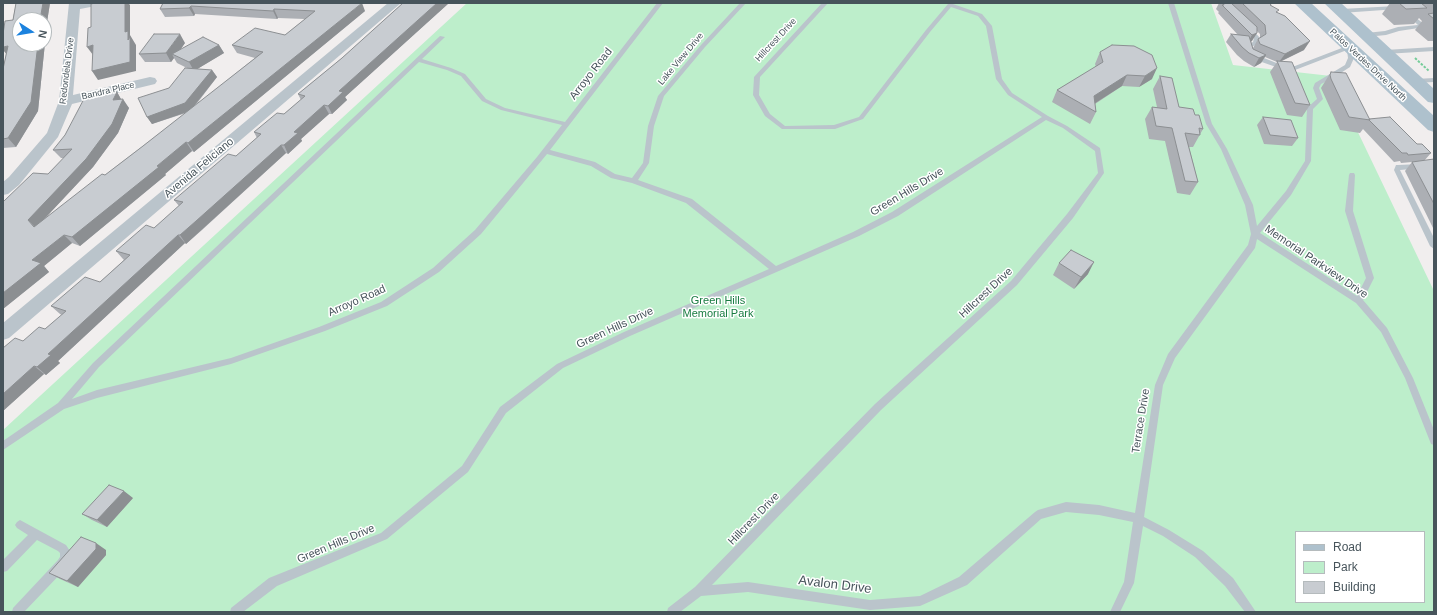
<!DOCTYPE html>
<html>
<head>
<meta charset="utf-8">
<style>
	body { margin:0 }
	#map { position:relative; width:1437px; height:615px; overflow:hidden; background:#f1eeee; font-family:Helvetica,sans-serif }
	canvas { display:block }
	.frame { position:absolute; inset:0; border:4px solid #47545b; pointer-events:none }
	.legend { position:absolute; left:1295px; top:531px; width:130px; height:72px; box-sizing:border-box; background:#fff; border:1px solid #b5bbbd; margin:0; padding:5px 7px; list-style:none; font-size:12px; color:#47545b }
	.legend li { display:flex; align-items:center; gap:8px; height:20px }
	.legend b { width:20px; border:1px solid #b5bbbd }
	.north { position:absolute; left:12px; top:12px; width:40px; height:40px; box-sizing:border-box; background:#fff; border:1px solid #b5bbbd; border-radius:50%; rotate:102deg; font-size:11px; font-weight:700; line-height:16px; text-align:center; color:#47545b }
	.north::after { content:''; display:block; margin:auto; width:14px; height:18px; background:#1b82de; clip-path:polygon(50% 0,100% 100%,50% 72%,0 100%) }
</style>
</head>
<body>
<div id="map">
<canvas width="1437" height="615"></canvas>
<div class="frame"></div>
<ul class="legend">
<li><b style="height:5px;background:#aec1cd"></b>Road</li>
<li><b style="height:11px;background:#bdeecb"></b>Park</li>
<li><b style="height:11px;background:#c8ccd1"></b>Building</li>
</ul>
<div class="north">N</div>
</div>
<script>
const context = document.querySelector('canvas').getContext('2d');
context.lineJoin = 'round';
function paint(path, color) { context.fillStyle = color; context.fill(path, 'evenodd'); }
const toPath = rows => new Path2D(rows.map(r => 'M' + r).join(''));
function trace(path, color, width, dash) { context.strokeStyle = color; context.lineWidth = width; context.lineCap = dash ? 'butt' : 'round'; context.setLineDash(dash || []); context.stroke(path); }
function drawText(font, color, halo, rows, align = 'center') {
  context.font = font + ' Helvetica,sans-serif'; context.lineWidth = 3; context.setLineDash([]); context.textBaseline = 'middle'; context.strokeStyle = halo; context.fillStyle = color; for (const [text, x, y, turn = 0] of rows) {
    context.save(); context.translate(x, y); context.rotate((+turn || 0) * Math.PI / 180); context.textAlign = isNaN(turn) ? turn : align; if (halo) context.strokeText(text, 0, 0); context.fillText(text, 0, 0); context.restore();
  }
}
paint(toPath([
	[467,3,1211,3,1233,65,1331,76,1434,291,1434,612,3,612,3,430],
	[1296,532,1424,532,1424,602,1296,602]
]), '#bdeecb');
trace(toPath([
	[1415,58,1429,71]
]), '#75cc99', 2, [2.5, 1.5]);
paint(toPath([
	[657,3,663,3,550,150,595,162,615,174,632,178,643,163,648,126,658,96,701,45,740,3,746,3,705,47,664,96,654,126,649,163,638,180,692,199,776,266,853,232,892,212,1042,117,1008,95,996,79,986,26,978,16,951,7,930,32,863,119,835,129,782,129,765,116,753,95,754,77,822,3,828,3,760,77,759,95,770,114,785,126,834,125,859,117,926,30,948,4,950,3,982,14,992,26,1002,79,1012,93,1048,116,1067,126,1100,148,1104,173,1073,218,1017,285,881,410,712,585,748,582,870,600,920,596,959,577,1035,512,1038,510,1066,502,1099,505,1135,513,1155,385,1168,354,1248,245,1251,234,1245,205,1221,149,1206,124,1168,3,1174,3,1212,124,1227,149,1253,205,1257,226,1286,191,1305,161,1307,108,1317,99,1313,88,1315,83,1345,65,1348,58,1347,50,1295,70,1276,67,1256,60,1249,56,1245,46,1253,42,1254,38,1245,28,1250,27,1260,38,1258,44,1251,47,1254,54,1279,64,1295,66,1347,46,1352,47,1354,58,1350,67,1333,78,1321,84,1319,88,1323,99,1313,109,1311,161,1291,195,1260,233,1357,296,1366,278,1345,211,1349,175,1350,173,1354,173,1355,175,1353,211,1374,278,1363,300,1387,328,1413,378,1434,430,1434,445,1431,444,1405,378,1381,332,1356,303,1257,239,1255,248,1175,358,1163,385,1144,517,1169,530,1203,551,1233,578,1256,612,1245,612,1225,586,1195,557,1163,536,1143,526,1134,583,1120,612,1110,612,1124,582,1133,522,1099,515,1066,512,1041,519,967,585,920,606,870,610,748,592,701,596,680,612,667,612,668,608,695,587,875,404,1011,281,1067,214,1098,173,1095,151,1063,128,1046,120,898,216,859,236,630,336,563,368,506,413,468,472,387,539,277,586,243,612,230,612,231,608,269,578,381,533,462,466,500,407,557,364,624,332,769,269,686,203,632,183,611,178,591,166,547,154,481,234,439,272,387,306,325,331,231,364,97,398,64,409,3,450,3,441,58,403,93,363,440,36,445,37,422,59,451,68,465,74,486,99,505,108,565,122,657,3],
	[419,62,447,70,461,76,482,101,501,110,562,125,537,157,475,230,433,268,381,302,319,327,231,358,97,390,72,399,99,367,419,62],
	[1396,6,1398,7,1398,9,1341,13,1338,11,1341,9,1396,6],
	[1409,12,1425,25,1425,27,1399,31,1386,35,1366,37,1363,35,1366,33,1385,31,1398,27,1418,25,1407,15,1407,13,1409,12],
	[1434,47,1434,51,1385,54,1382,52,1385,50,1434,47],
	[1434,78,1434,82,1415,83,1412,81,1415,79,1434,78],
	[1420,164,1423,166,1422,168,1400,170,1434,238,1434,249,1430,246,1394,170,1396,165,1398,165,1420,164],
	[20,520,66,545,70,551,70,557,66,568,24,612,12,612,13,608,58,560,60,557,60,553,58,551,37,540,7,571,3,572,3,560,28,535,17,528,15,525,17,522,20,520]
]), '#bac4cb');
paint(toPath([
	[69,3,103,3,101,5,80,9,73,95,150,77,155,78,157,81,155,84,72,104,58,137,19,185,8,194,3,195,3,182,9,177,47,133,59,101,69,3],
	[388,3,401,3,9,338,3,340,3,323,388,3]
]), '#bac4cb');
paint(toPath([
	[1294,3,1311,3,1434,116,1434,132,1428,130,1294,3],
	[1324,3,1341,3,1434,89,1434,103,1428,102,1324,3]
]), '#aec1cd');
paint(toPath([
	[16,3,50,3,44,41,45,43,38,111,16,147,3,148,3,69],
	[163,3,365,11,194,152,192,151,165,174,166,175,80,246,72,243,44,266,49,272,3,309,3,201,4,201,48,174,64,158,61,158,53,150,117,92,121,99,129,108,118,133,93,167,44,219,105,175,186,113,152,124,147,117,169,88,189,69,177,63,174,58,171,62,145,62,139,54,185,43,180,50,219,45,224,53,197,69,212,70,217,77,195,106,255,58,237,53,232,45,285,35,305,19,278,18,277,19,195,14,194,16,165,17,160,9],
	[403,3,449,3,345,97,347,100,332,114,329,114,301,139,302,141,288,154,286,153,202,230,186,244,185,243,58,361,60,363,46,375,44,374,3,411,3,348,23,341,45,329,62,315,60,314,51,306,100,282,124,260,123,259,116,251,154,228,179,206,174,200,236,156,257,138,254,132,284,114,301,100,298,94,342,58],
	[1219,3,1272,3,1271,5,1277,12,1304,50,1282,61,1310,105,1302,117,1287,115,1270,72,1277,62,1265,57,1261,63,1254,67,1244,61,1237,55,1226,42,1231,34,1238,35,1218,13,1219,12,1216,9],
	[1257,31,1260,34,1260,38,1258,39,1253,48,1251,41,1257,33],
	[1390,3,1434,3,1434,41,1428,41,1415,30,1422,21,1419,18,1414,24,1394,25,1382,14],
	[1100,52,1152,79,1139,87,1122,86,1095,104,1096,112,1090,124,1052,102,1057,90,1096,67,1095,64],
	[1331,72,1369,119,1417,144,1431,153,1424,161,1434,159,1434,230,1405,171,1412,162,1401,163,1400,161,1394,162,1363,129,1360,133,1340,130,1321,88],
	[1160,76,1179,107,1195,115,1203,129,1193,147,1189,147,1198,182,1190,195,1177,193,1165,141,1149,139,1145,119,1152,107,1157,107,1153,89],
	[1263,117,1298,138,1292,146,1264,144,1257,125],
	[1059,263,1088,274,1074,289,1053,275],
	[133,498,107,527,92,520,82,514],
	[106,550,106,555,78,587,60,579,49,573]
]), '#acafb4');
paint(toPath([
	[43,3,50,3,44,41,45,43,38,111,16,147,8,138,38,44,44,44,44,20,40,20],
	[125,3,128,3,130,5,130,35,136,45,136,71,98,80,92,71,125,32],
	[362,3,365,11,194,152,188,143],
	[437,3,449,3,345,97,347,100,332,114,328,106,339,91],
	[191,6,195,14,194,16,189,8],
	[274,9,278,18,277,19,273,11],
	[1257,33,1252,41,1247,44,1252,35],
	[180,34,185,43,176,56,172,54,174,58,171,62,166,53],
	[1310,41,1304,50,1279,62,1285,54],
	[93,45,93,55,87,47],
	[219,45,224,53,194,71,189,62],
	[8,46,8,56,3,50,3,47],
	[1266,55,1261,63,1254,67,1259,58],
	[1157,68,1152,79,1139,87,1145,76],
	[212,70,217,77,190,111,152,124,147,117],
	[1127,75,1122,86,1089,107,1094,96],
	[117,92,122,101,123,99,129,108,118,133,93,167,36,228,28,220,113,100],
	[324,105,329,114,301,139,302,141,288,154,284,145,294,132],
	[186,142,192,151,165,174,166,175,80,246,72,237],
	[281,145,286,153,186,244,180,235],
	[64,235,72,243,44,266,49,272,3,309,3,293,32,260],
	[178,235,185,243,58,361,60,363,46,375,37,367,48,354],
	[1094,262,1088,274,1074,289,1081,277],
	[34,366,44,374,3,411,3,394],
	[124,491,133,498,107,527,97,520],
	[96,543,106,550,106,555,78,587,67,581]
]), '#8c8f92');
const building = toPath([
	[16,3,43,3,40,20,20,20,20,44,38,44,31,102,8,138,3,139,3,69,8,46,3,47,3,34,5,21,13,20,16,3],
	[95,3,125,3,125,32,128,31,128,40,130,37,130,62,92,71,93,45,87,47,88,28,91,27,91,4,95,3],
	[163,3,362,3,188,143,186,142,157,166,159,167,72,237,64,235,32,260,41,263,3,293,3,201,4,201,33,173,48,174,72,149,53,150,65,135,86,95,117,92,113,100,123,99,112,124,86,159,28,220,34,227,102,174,105,175,143,146,263,52,232,45,255,28,285,35,315,11,274,9,273,11,191,6,189,8,160,9,163,3],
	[403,3,437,3,339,91,343,92,328,106,324,105,294,132,298,133,284,145,281,145,196,221,180,235,178,235,48,354,51,355,37,367,34,366,3,394,3,348,15,338,23,341,39,327,45,329,66,311,51,306,85,277,100,282,130,255,116,251,146,225,154,228,183,202,174,200,228,154,236,156,261,134,254,132,277,113,284,114,305,96,298,94,342,58,403,3],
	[1223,3,1231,3,1257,27,1257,33,1252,35,1222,5,1224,5,1223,3],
	[1242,3,1272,3,1270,5,1279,10,1276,12,1285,16,1310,41,1285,54,1260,44,1258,39,1266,34,1265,25,1242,3],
	[1399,3,1421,3,1427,8,1406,9,1399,3],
	[1434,13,1434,19,1428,14,1434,13],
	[154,34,180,34,166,53,139,54,154,34],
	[1231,34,1249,36,1253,49,1266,55,1259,58,1249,53,1242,47,1231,34],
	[203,37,219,45,189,62,172,54,203,37],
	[1112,45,1134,46,1152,55,1157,68,1145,76,1127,75,1094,96,1096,112,1057,90,1103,62,1100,52,1112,45],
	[1277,61,1292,62,1310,105,1295,103,1277,61],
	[185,68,212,70,185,103,147,117,138,98,169,88,185,68],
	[1331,72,1346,73,1370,120,1349,117,1331,79,1330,75,1331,72],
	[1160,76,1172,78,1179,107,1193,109,1195,115,1199,115,1203,129,1199,128,1200,135,1185,133,1198,182,1185,181,1172,128,1156,126,1152,107,1167,109,1160,76],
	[1263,117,1291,120,1298,138,1270,135,1263,117],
	[1390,117,1417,144,1422,144,1431,153,1408,155,1407,153,1402,153,1369,120,1369,119,1390,117],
	[1434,159,1434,204,1412,162,1434,159],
	[1071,250,1094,262,1081,277,1059,263,1071,250],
	[109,485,124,491,97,520,82,514,109,485],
	[81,537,96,543,96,549,67,581,49,573,81,537]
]);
paint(building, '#c8ccd1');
trace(building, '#8c8f92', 1);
drawText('9px', '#47545b', '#fff', [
	["Hillcrest Drive",776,40,-47],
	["Lake View Drive",681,59,-50],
	["Palos Verdes Drive North",1368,65,43],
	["Redondela Drive",67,71,-83],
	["Bandra Place",108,91,-13]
]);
drawText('11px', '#47545b', '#fff', [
	["Arroyo Road",591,74,-52],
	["Avenida Feliciano",199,168,-40],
	["Green Hills Drive",907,192,-31],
	["Memorial Parkview Drive",1316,262,34],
	["Hillcrest Drive",986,293,-43],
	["Arroyo Road",357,301,-24],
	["Green Hills Drive",615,328,-25],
	["Terrace Drive",1141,421,-81],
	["Hillcrest Drive",754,519,-46],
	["Green Hills Drive",336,544,-23]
]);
drawText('11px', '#187c41', '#fff', [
	["Green Hills",718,301],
	["Memorial Park",718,314]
]);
drawText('13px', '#47545b', '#fff', [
	["Avalon Drive",835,585,7]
]);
</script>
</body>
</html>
